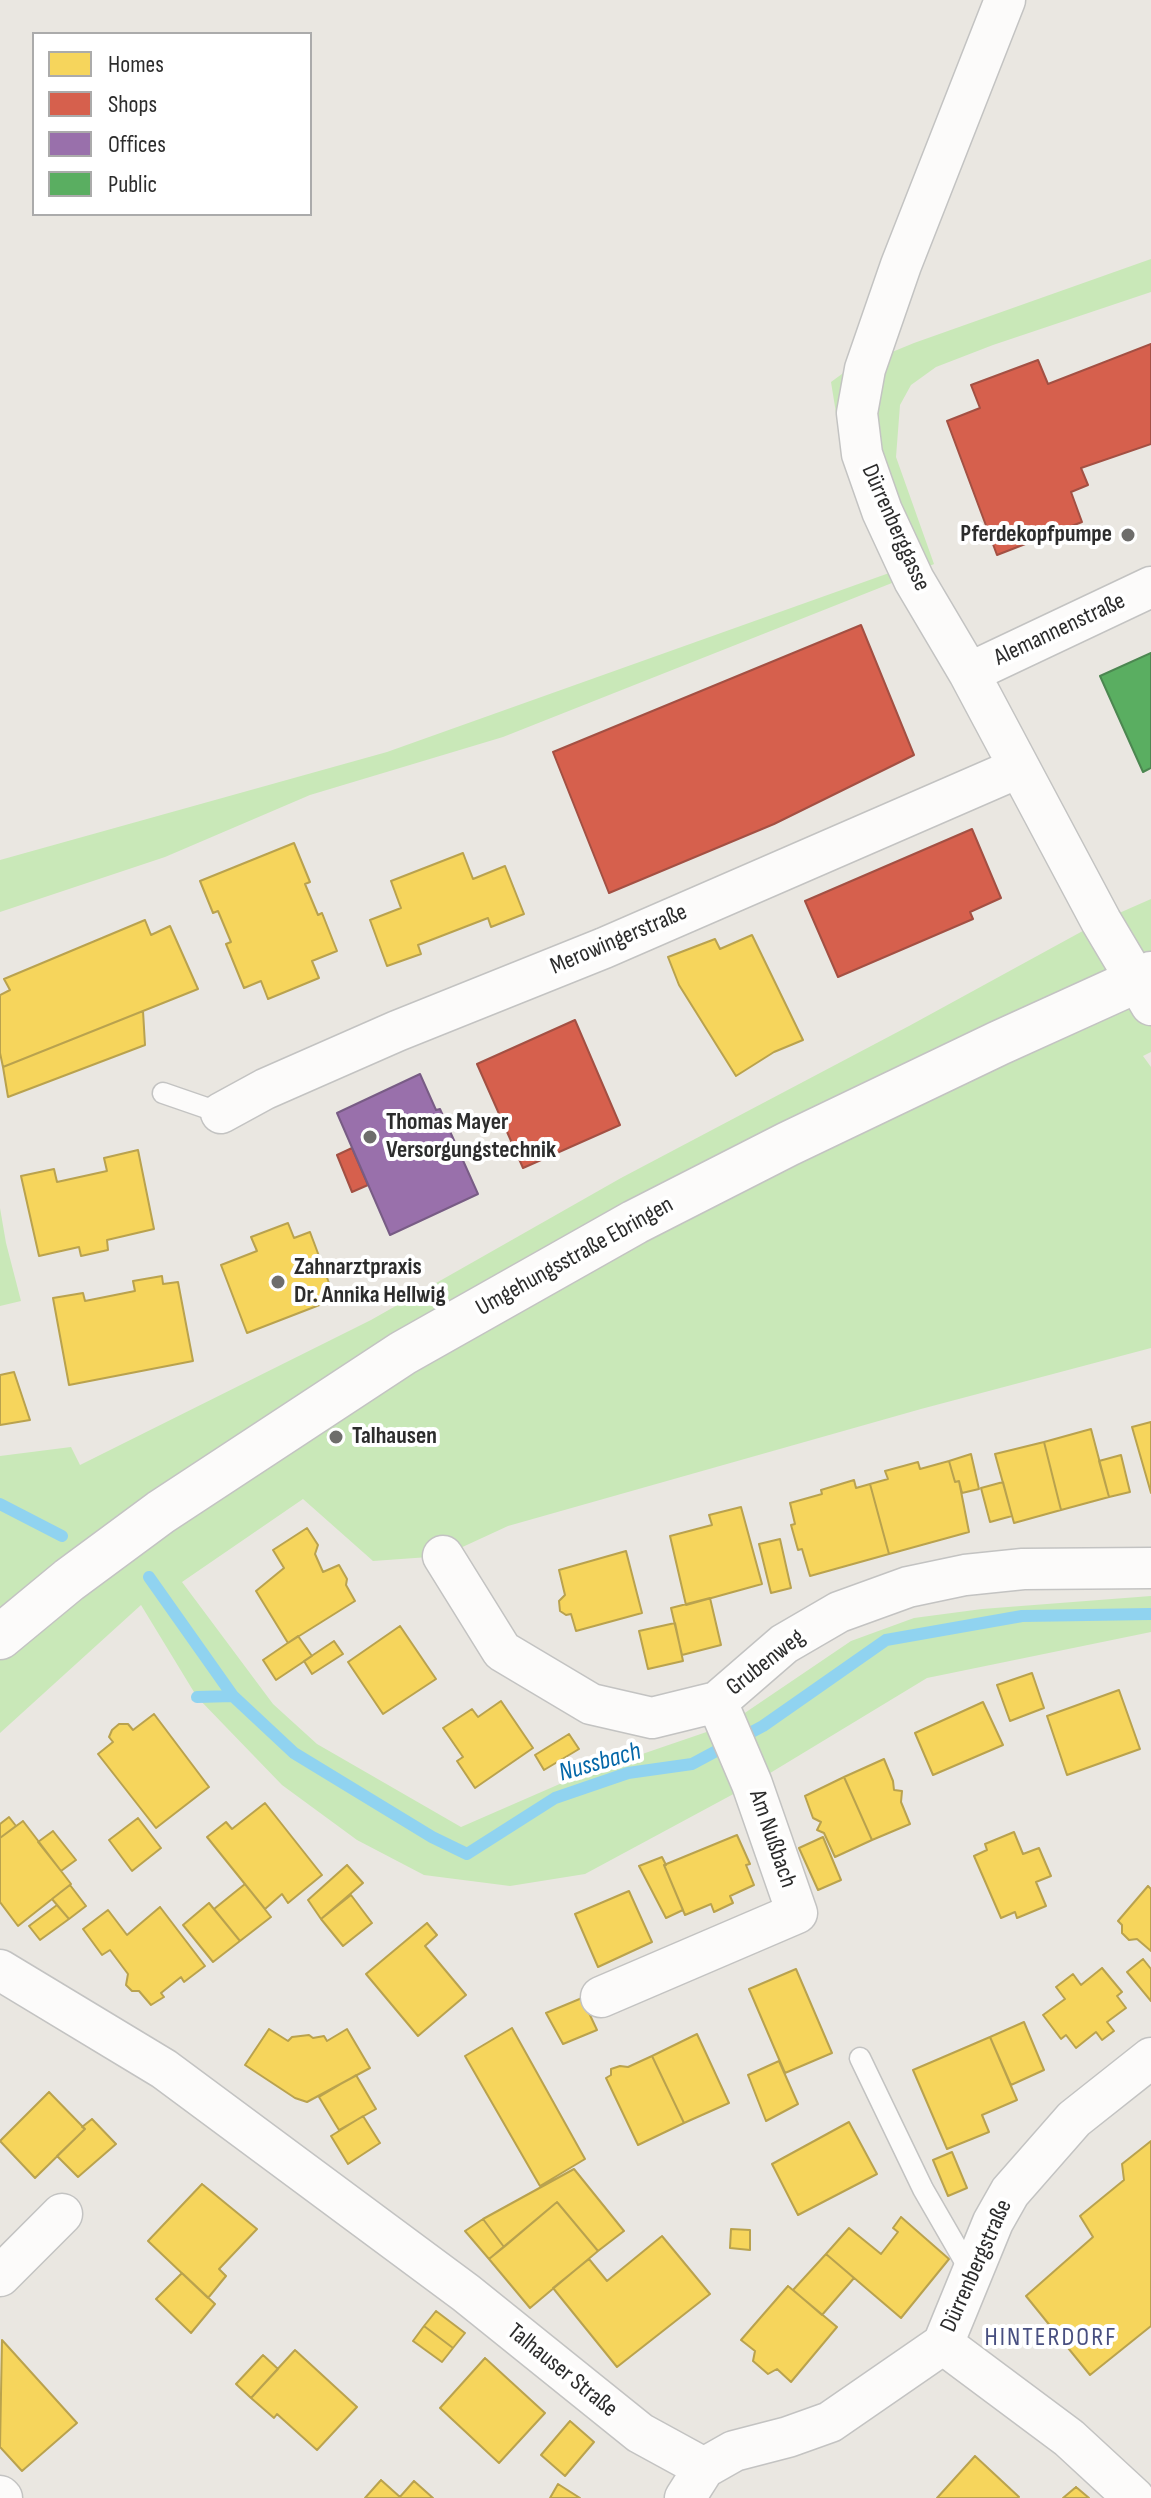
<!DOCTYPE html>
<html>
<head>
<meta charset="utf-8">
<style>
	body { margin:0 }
	#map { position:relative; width:1151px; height:2498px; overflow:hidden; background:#eae7e1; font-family:"Sofia Sans Condensed",sans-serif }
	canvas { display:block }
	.legend { position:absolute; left:32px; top:32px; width:280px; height:184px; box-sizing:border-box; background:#fff; border:2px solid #ababab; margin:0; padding:10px 14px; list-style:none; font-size:24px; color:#2c2c2c }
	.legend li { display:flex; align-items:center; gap:16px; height:40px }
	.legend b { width:40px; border:2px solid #ababab }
</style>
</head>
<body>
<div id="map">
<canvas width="1151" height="2498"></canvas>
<ul class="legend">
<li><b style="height:22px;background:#f6d55c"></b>Homes</li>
<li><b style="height:22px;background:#d6604d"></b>Shops</li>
<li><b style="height:22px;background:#9970ab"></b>Offices</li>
<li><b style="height:22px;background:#5aae61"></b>Public</li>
</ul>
</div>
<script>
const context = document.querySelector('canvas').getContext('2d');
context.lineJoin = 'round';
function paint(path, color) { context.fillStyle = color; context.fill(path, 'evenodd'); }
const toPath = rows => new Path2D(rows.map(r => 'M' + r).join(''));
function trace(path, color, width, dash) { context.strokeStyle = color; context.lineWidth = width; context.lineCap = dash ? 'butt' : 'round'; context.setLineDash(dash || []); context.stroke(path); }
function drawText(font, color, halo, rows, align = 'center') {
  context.font = font + ' "Sofia Sans Condensed",sans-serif'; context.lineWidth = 8; context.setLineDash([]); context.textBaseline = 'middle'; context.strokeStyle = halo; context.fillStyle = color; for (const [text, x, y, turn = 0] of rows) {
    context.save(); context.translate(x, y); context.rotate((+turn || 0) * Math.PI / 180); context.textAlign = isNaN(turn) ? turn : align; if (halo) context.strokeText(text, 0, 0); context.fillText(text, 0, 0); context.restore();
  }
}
paint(toPath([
	[1151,259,1151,292,993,345,936,367,911,385,900,405,896,457,934,564,897,581,503,737,310,795,165,857,0,912,0,860,387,752,892,572,841,444,831,382,846,371,914,343],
	[1151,899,1151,1052,1143,1056,1151,1067,1151,1348,921,1409,508,1526,443,1556,373,1561,303,1499,182,1582,273,1704,317,1744,461,1827,578,1776,727,1725,851,1641,914,1618,982,1609,1151,1596,1151,1632,927,1678,752,1784,585,1874,510,1886,424,1875,357,1840,282,1785,197,1697,141,1605,0,1733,0,1456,71,1447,80,1465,371,1320,621,1178,909,1026,1101,921],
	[0,1208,6,1243,21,1301,0,1306]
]), '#c9e8b8');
const homes = toPath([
	[294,843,310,882,305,884,318,915,322,913,337,951,312,961,319,978,268,999,261,981,244,988,226,944,231,942,218,911,213,913,200,881,294,843],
	[463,853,473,879,505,866,524,914,491,927,488,918,418,945,421,954,387,966,370,920,401,908,391,881,463,853],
	[145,920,151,935,170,926,198,989,3,1067,0,1053,0,995,10,990,4,979,145,920],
	[752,935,803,1040,774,1052,736,1076,679,985,668,957,715,939,720,949,752,935],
	[143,1011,145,1045,8,1097,3,1067,143,1011],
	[138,1150,154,1229,107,1240,108,1250,81,1256,79,1247,39,1256,21,1176,54,1169,57,1182,107,1171,104,1158,138,1150],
	[288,1223,294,1238,310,1232,335,1299,247,1333,221,1265,257,1251,251,1237,288,1223],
	[162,1276,163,1284,178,1282,193,1361,69,1385,53,1298,83,1293,85,1301,135,1291,133,1281,162,1276],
	[14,1372,30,1420,0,1425,0,1375,14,1372],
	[1151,1422,1151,1493,1132,1427,1151,1422],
	[1091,1429,1109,1497,1061,1510,1044,1442,1091,1429],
	[1044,1442,1061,1510,1014,1523,995,1454,1044,1442],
	[971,1454,979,1489,962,1493,959,1481,955,1482,949,1461,971,1454],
	[1121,1455,1130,1492,1109,1497,1099,1461,1121,1455],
	[949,1461,955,1482,959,1481,969,1532,889,1554,870,1484,888,1479,885,1471,918,1462,920,1469,949,1461],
	[854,1480,856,1488,870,1484,889,1554,810,1576,802,1549,798,1550,791,1525,795,1524,790,1503,822,1494,821,1490,854,1480],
	[1003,1482,1012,1516,990,1522,981,1488,1003,1482],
	[741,1507,762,1584,686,1605,670,1536,712,1525,709,1515,741,1507],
	[307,1528,318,1545,315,1554,323,1572,339,1565,347,1579,346,1585,355,1601,288,1643,256,1591,284,1568,273,1550,307,1528],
	[780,1539,791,1588,771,1593,759,1544,780,1539],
	[626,1551,642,1613,576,1631,571,1614,566,1615,560,1611,559,1601,565,1595,559,1570,626,1551],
	[710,1598,721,1645,682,1655,671,1608,710,1598],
	[675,1623,683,1661,648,1669,639,1631,675,1623],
	[400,1626,436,1679,383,1714,348,1662,400,1626],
	[298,1636,312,1656,276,1680,263,1660,298,1636],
	[334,1641,343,1654,312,1674,304,1661,334,1641],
	[1032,1673,1044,1708,1010,1721,997,1685,1032,1673],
	[1119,1690,1140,1749,1067,1775,1047,1716,1119,1690],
	[501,1701,533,1748,475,1788,457,1761,463,1757,443,1728,472,1709,478,1717,501,1701],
	[983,1702,1003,1745,933,1775,915,1733,983,1702],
	[154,1714,209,1787,156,1828,98,1754,113,1742,109,1737,112,1730,119,1724,128,1724,133,1730,154,1714],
	[569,1734,579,1749,544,1770,535,1755,569,1734],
	[884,1759,893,1781,894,1790,902,1791,901,1802,910,1824,872,1840,844,1777,884,1759],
	[844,1777,872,1840,835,1857,824,1833,817,1830,821,1822,813,1818,805,1796,844,1777],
	[265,1803,322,1875,288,1903,282,1894,265,1909,207,1837,226,1822,232,1829,265,1803],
	[9,1817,16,1826,0,1838,0,1824,9,1817],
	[138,1818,161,1848,132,1871,109,1840,138,1818],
	[23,1821,71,1884,18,1926,0,1902,0,1838,23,1821],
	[53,1831,76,1860,61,1871,38,1842,53,1831],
	[1014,1832,1023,1854,1039,1848,1051,1876,1036,1882,1046,1906,1017,1918,1015,1912,1001,1918,974,1856,987,1850,985,1844,1014,1832],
	[737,1835,750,1864,746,1865,754,1885,730,1896,733,1903,714,1912,711,1904,685,1915,664,1865,737,1835],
	[823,1837,841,1880,818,1890,799,1848,823,1837],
	[662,1857,666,1865,664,1865,683,1910,666,1918,639,1866,662,1857],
	[347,1865,363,1883,321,1919,308,1900,347,1865],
	[245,1884,271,1917,240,1941,214,1909,245,1884],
	[70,1885,86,1906,69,1919,52,1899,70,1885],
	[1148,1886,1151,1889,1151,1951,1137,1939,1129,1940,1122,1933,1122,1925,1118,1921,1148,1886],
	[629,1891,652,1942,598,1967,575,1914,629,1891],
	[351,1895,372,1923,343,1946,321,1919,351,1895],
	[209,1903,240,1941,213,1962,183,1925,209,1903],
	[57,1905,69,1919,40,1940,29,1926,57,1905],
	[160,1907,205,1966,184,1982,181,1977,161,1993,164,1997,151,2005,139,1991,132,1991,126,1985,128,1974,110,1950,102,1955,83,1929,108,1910,127,1935,160,1907],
	[427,1923,437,1935,425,1946,466,1995,418,2036,366,1974,427,1923],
	[1143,1959,1151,1969,1151,2001,1127,1972,1143,1959],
	[1102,1968,1122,1992,1117,1996,1126,2008,1107,2022,1114,2031,1102,2040,1096,2032,1076,2048,1066,2035,1061,2039,1043,2015,1065,1999,1056,1987,1073,1974,1081,1985,1102,1968],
	[796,1969,832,2053,785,2073,749,1989,796,1969],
	[582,1998,597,2030,563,2044,546,2013,582,1998],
	[1024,2022,1044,2070,1011,2085,990,2037,1024,2022],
	[512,2028,585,2159,540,2186,465,2056,512,2028],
	[269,2029,288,2041,292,2037,309,2035,313,2038,324,2036,327,2041,347,2029,370,2068,307,2102,295,2098,245,2065,269,2029],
	[697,2034,729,2103,684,2123,652,2056,697,2034],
	[990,2037,1017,2100,982,2115,989,2132,947,2149,913,2070,990,2037],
	[652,2056,684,2123,638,2145,606,2078,611,2075,611,2069,620,2066,628,2067,652,2056],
	[779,2061,798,2104,766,2121,748,2075,779,2061],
	[356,2075,376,2109,339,2130,319,2097,356,2075],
	[49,2092,85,2129,35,2178,0,2141,49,2092],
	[363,2116,380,2143,348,2164,331,2136,363,2116],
	[92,2119,116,2144,78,2177,57,2156,85,2129,82,2127,92,2119],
	[849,2122,877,2174,798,2215,772,2164,849,2122],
	[1151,2141,1151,2326,1090,2375,1026,2296,1093,2237,1080,2216,1124,2180,1122,2164,1151,2141],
	[952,2152,967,2188,948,2196,933,2160,952,2152],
	[574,2169,624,2231,598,2251,557,2202,504,2247,483,2219,574,2169],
	[202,2184,257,2229,219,2269,226,2276,208,2298,148,2241,202,2184],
	[557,2202,598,2251,530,2308,489,2259,557,2202],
	[901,2217,949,2259,901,2318,826,2254,849,2228,881,2254,898,2232,893,2228,901,2217],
	[483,2219,504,2247,489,2259,465,2231,483,2219],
	[731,2229,750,2230,750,2250,730,2248,731,2229],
	[662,2236,710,2294,617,2367,553,2288,589,2259,607,2281,662,2236],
	[826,2254,854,2278,822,2315,793,2290,826,2254],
	[182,2273,215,2304,191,2333,156,2299,182,2273],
	[788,2286,837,2327,791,2382,777,2369,768,2374,753,2361,755,2351,741,2340,788,2286],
	[436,2311,465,2333,453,2348,424,2326,436,2311],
	[424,2326,453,2348,442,2362,413,2341,424,2326],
	[2,2340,77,2423,22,2471,0,2447,2,2340],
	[295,2350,357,2407,317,2450,277,2414,274,2418,251,2398,295,2350],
	[263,2355,278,2369,251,2398,236,2384,263,2355],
	[485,2358,545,2413,499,2463,440,2408,485,2358],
	[570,2421,594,2442,565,2476,541,2455,570,2421],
	[975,2456,1019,2497,1018,2498,937,2498,975,2456],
	[381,2480,400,2497,399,2498,365,2498,381,2480],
	[414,2481,433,2498,399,2498,414,2481],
	[558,2484,580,2498,550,2498,558,2484],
	[1076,2487,1089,2498,1063,2498,1076,2487]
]);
paint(homes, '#f6d55c');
trace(homes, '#b9a24e', 2);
const shops = toPath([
	[1151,344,1151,444,1081,468,1088,485,1071,492,1082,522,997,555,947,421,980,408,971,385,1038,360,1048,384,1151,344],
	[861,625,914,755,774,824,609,893,553,752,861,625],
	[972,829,1001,898,970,912,973,919,838,977,805,901,972,829],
	[575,1020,620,1125,523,1168,477,1064,575,1020],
	[352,1148,368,1185,352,1192,337,1155,352,1148]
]);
paint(shops, '#d6604d');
trace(shops, '#a35043', 2);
const offices = toPath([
	[420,1074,436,1110,440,1109,478,1194,390,1235,337,1113,420,1074]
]);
paint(offices, '#9970ab');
trace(offices, '#785c85', 2);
const public = toPath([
	[1151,653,1151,768,1143,772,1100,676,1151,653]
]);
paint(public, '#5aae61');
trace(public, '#4c8751', 2);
trace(toPath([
	[0,1504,62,1536],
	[149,1577,233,1696,294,1753,432,1837,467,1854,555,1798,628,1773,692,1764,763,1726,886,1640,1022,1616,1151,1614],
	[197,1697,233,1696]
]), '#90d3f0', 12);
const service = toPath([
	[163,1093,221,1113],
	[860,2058,923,2189,972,2274]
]);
const minor = toPath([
	[1005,0,901,265,865,369,857,413,862,454,882,511,914,580,969,673,1101,921,1151,1005],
	[969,673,1151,587],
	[221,1113,265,1089,397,1031,604,948,1018,768],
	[443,1556,502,1651,591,1704,652,1718,717,1702,784,1644,839,1612,908,1587,965,1575,1023,1569,1151,1568],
	[0,1970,164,2069,466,2293,640,2433,704,2468],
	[601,1997,797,1913,752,1784,717,1702],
	[0,2276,62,2214],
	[943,2344,993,2222,1010,2192,1074,2119,1151,2058],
	[943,2344,1069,2438,1134,2498],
	[0,2496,2,2498],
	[685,2498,704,2468,734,2451,788,2437,830,2422,943,2344]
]);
const tertiary = toPath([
	[0,1637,69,1580,161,1512,403,1353,635,1222,788,1144,999,1043,1151,974]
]);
trace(service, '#c3c3c2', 23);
trace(minor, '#c3c3c2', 43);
trace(tertiary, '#c3c3c2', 47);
trace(service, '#fcfbfa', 20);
trace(minor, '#fcfbfa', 40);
trace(tertiary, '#fcfbfa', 44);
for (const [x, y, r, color] of [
	[1128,535,8,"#6e6d6b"],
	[370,1137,8,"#6e6d6b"],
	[278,1282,8,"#6e6d6b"],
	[336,1437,8,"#6e6d6b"]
]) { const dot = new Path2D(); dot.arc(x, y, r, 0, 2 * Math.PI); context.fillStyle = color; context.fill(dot); trace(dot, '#fff', 3); }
drawText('24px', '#2c2c2c', '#fff', [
	["Dürrenberggasse",895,528,66],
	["Alemannenstraße",1060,630,-25],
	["Merowingerstraße",619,940,-23],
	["Umgehungsstraße Ebringen",575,1257,-29],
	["Grubenweg",766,1663,-38],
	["Am Nußbach",772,1839,71],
	["Dürrenbergstraße",977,2266,-66],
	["Talhauser Straße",562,2371,39]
]);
drawText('bold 24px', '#2c2c2c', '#fff', [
	["Pferdekopfpumpe",1112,535,"right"],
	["Thomas Mayer",386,1123],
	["Versorgungstechnik",386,1151],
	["Zahnarztpraxis",294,1268],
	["Dr. Annika Hellwig",294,1296],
	["Talhausen",352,1437]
], 'left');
drawText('italic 26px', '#0467a8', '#fff', [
	["Nussbach",600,1763,-16]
]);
context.letterSpacing = '2px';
drawText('26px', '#484f80', '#fff', [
	["HINTERDORF",1051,2338]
]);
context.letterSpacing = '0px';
</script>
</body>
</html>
